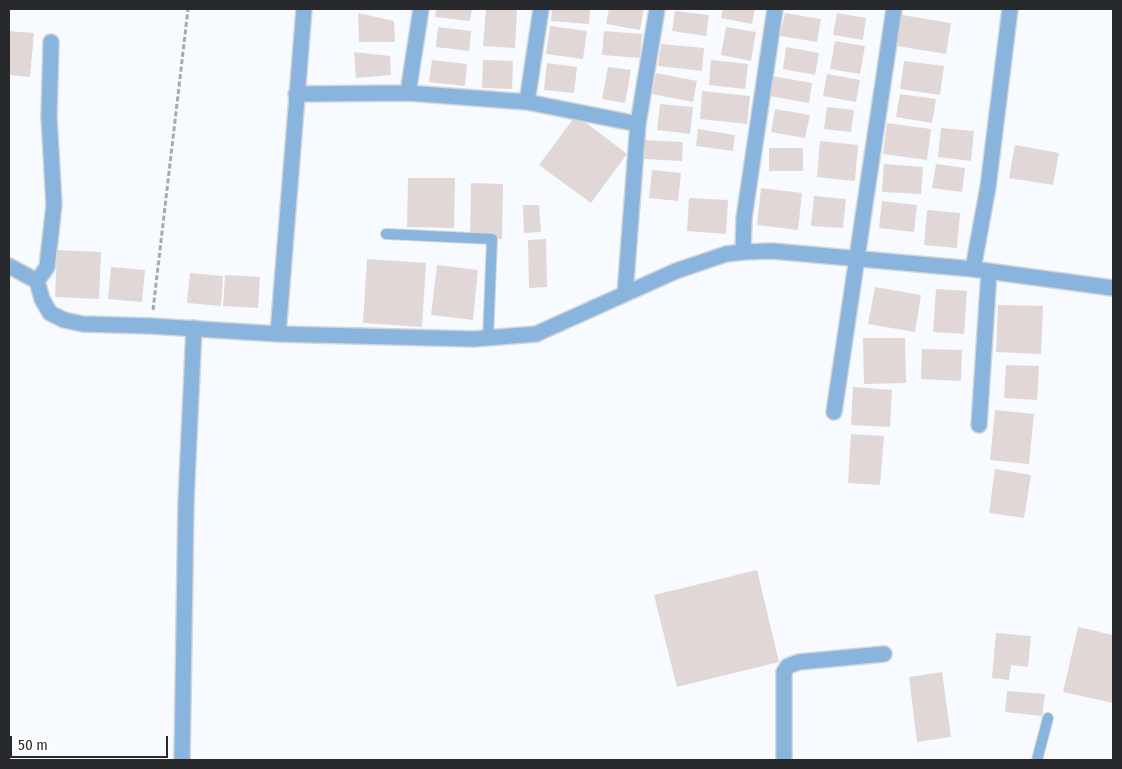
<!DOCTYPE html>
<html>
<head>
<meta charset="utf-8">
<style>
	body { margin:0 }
	#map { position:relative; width:1122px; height:769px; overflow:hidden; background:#f7fbff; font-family:"Fira Sans Condensed",sans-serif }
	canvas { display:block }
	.frame { position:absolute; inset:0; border:10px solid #27292c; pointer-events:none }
	.scale { position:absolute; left:10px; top:736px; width:158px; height:22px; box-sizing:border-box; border:2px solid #27292c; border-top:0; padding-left:6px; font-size:15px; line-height:18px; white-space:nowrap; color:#27292c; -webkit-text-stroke:4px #fff; paint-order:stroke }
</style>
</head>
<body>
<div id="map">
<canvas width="1122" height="769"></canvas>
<div class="frame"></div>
<div class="scale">50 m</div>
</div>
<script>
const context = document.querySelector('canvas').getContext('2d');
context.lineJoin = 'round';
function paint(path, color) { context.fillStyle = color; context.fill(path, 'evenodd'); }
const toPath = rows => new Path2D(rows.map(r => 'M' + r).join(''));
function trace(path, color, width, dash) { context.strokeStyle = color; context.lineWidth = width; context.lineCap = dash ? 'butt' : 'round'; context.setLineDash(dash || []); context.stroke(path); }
paint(toPath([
	[436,9,472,9,470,21,435,17],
	[486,9,517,9,515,48,483,46],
	[552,9,590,9,589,24,551,21],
	[609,9,644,9,640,30,606,24],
	[723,9,755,9,752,24,721,18],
	[675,11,709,15,706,36,672,31],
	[358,13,394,21,395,42,359,42],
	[785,13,821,19,817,42,780,36],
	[837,13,866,18,863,40,833,35],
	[902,15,951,23,946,54,897,46],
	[550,26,587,31,583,59,546,54],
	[438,27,471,31,469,51,436,47],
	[726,27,756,32,751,61,721,55],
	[9,31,34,33,30,77,9,75],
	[604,31,642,34,640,58,602,55],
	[835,41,865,46,860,74,830,69],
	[661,44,704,48,702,71,658,66],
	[786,47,819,53,815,75,783,69],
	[354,52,390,56,391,75,356,78],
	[432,60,467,64,465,86,429,82],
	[483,60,513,61,512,89,482,88],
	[711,60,748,64,745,89,709,85],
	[904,61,944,66,940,95,900,89],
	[547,63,577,67,574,93,544,90],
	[608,67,631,70,625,103,602,99],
	[656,73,697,81,693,102,652,94],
	[827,74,860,80,856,102,823,96],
	[772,76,812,83,809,103,769,96],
	[702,91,750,96,747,124,700,119],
	[900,94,936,99,932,123,896,117],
	[660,104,693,107,690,134,657,130],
	[827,107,854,110,851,132,824,129],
	[775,109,810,115,805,138,771,132],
	[576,115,627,154,591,203,539,165],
	[887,123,931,129,927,160,883,154],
	[941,128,974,131,971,161,938,157],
	[698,129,735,135,733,151,696,146],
	[645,140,683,142,682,161,644,159],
	[820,141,858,145,855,181,817,177],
	[1015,145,1059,153,1053,185,1009,178],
	[769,148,803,148,803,171,769,171],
	[884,164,923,167,921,194,882,192],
	[936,164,965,168,962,192,932,188],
	[652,170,681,173,678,201,649,198],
	[408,178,455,178,454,228,407,227],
	[471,183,503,184,502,239,470,238],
	[761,188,802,193,798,230,757,225],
	[814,196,846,199,843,228,811,226],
	[689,198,728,200,726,234,687,231],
	[882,201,917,205,914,232,879,228],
	[523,205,539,205,541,232,524,233],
	[927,210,960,213,957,248,924,245],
	[546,239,547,287,529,288,528,240],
	[57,250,101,252,99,299,55,297],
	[367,259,426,263,422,327,363,323],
	[437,265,478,270,473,320,431,315],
	[111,267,145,270,142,302,108,299],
	[190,273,223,276,221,306,187,303],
	[225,275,260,277,258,308,223,306],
	[875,287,921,295,915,332,868,324],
	[936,289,967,291,964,334,933,332],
	[998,305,1043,306,1041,354,996,352],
	[863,338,905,338,906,383,864,384],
	[922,349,962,350,961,381,921,379],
	[1006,365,1039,366,1037,400,1004,398],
	[853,387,892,390,890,427,851,425],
	[995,410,1034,414,1029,464,990,460],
	[851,434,884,436,880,485,848,483],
	[995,469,1031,475,1024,518,989,513],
	[757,570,779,662,677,687,654,595],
	[1078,627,1113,635,1113,703,1063,692],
	[996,633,1031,636,1028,667,1011,665,1009,680,992,678],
	[942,672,951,737,917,742,909,677],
	[1007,691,1045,694,1042,716,1005,712]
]), '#e1d7d6');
const lane = toPath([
	[386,234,492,239,488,339],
	[1037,760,1048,718]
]);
const street = toPath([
	[421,9,408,93,527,102],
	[541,9,527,102,638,124],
	[296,94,408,93],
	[743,252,744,218,775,9],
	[9,266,37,281,42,299,50,313,64,320,83,324,151,326,278,334,474,339,536,334,676,271,726,254,743,252,772,251,973,269,1113,288],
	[973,269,988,187,1010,9],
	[37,281,47,267,54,205,49,117,51,42],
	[625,294,638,124,657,9],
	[278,334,304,9],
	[834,412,894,9],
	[979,425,989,272],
	[182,760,186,502,194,328],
	[784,760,784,672,788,666,799,662,884,654]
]);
trace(lane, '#d2d5d9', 12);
trace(street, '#d2d5d9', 18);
trace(toPath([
	[153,310,188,9]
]), '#a6a9ad', 3, [5, 2.5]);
trace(lane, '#89b4de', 10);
trace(street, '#89b4de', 15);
</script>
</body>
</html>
